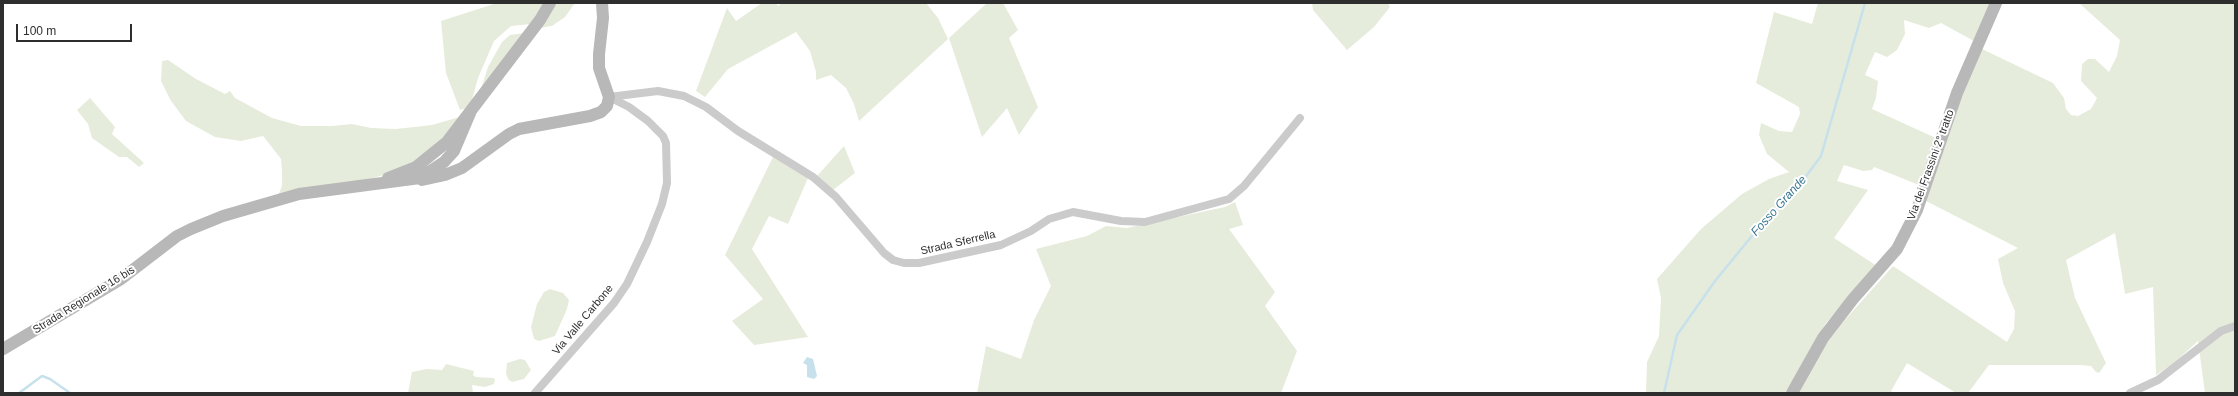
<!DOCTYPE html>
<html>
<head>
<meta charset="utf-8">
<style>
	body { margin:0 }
	#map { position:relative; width:2238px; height:396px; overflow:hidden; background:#fff; font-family:Arial,sans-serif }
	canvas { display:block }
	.frame { position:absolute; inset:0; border:4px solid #2e2e2e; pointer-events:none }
	.scale { position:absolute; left:16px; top:24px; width:116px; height:18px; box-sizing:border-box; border:2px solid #2e2e2e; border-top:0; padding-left:5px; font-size:12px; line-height:14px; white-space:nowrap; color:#2e2e2e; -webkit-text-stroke:3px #fff; paint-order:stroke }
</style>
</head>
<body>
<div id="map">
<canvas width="2238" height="396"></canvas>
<div class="frame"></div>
<div class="scale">100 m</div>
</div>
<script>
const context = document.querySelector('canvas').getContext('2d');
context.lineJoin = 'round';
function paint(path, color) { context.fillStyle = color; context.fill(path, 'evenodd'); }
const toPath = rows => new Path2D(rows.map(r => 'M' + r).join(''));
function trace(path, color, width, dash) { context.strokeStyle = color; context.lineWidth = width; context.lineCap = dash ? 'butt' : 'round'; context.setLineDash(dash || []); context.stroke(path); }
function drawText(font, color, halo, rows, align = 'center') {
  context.font = font + ' Arial,sans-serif'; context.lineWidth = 4; context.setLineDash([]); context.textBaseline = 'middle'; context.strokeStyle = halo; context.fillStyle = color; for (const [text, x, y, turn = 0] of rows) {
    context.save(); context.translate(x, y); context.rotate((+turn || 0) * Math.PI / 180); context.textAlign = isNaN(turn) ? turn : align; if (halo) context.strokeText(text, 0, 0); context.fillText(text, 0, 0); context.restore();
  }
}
paint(toPath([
	[497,3,545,3,531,24,511,26,494,41,478,78,470,107,460,110,446,73,441,21],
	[554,3,575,3,565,17,552,26,539,28],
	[762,3,776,3,778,6,782,3,926,3,938,18,948,39,859,121,854,104,846,88,831,75,816,80,816,72,810,51,796,32,728,69,705,97,696,91,727,8,736,21],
	[987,3,1003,3,1018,30,1009,38,1038,107,1019,135,1007,108,982,137,949,38],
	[1312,3,1388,3,1390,7,1374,27,1347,50,1313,10],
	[1818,3,1992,3,1974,41,1941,23,1929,28,1904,20,1905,34,1897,50,1887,57,1875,52,1865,75,1878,81,1876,98,1872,109,1936,138,1919,185,1874,167,1872,170,1863,171,1844,165,1837,181,1868,190,1834,238,1877,266,1826,323,1785,393,1646,393,1647,362,1659,336,1661,298,1657,279,1701,229,1742,194,1769,179,1789,172,1767,154,1759,135,1761,123,1779,131,1792,132,1800,114,1799,107,1756,83,1774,12,1812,24],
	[2079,3,2235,3,2235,393,2205,393,2198,341,2174,363,2156,375,2153,287,2125,294,2115,233,2066,260,2075,298,2106,363,2099,373,2096,372,2091,366,2080,365,1989,365,1968,393,1956,393,1907,363,1891,391,1894,393,1797,393,1814,360,1843,322,1893,266,2007,342,2014,329,2015,311,2003,283,1998,259,2018,248,1926,201,1961,98,1982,49,2053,83,2064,98,2066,109,2071,115,2078,116,2091,109,2097,98,2081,81,2082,64,2088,59,2095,59,2109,72,2117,56,2120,40],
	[524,33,481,89,488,67,502,42,510,35],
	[168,60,196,79,225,94,230,91,235,98,272,118,301,126,332,126,352,124,371,128,396,129,432,125,463,116,443,138,411,164,389,173,364,181,278,196,282,186,282,171,281,159,271,146,263,136,241,141,215,137,186,121,171,101,161,81,162,61],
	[90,98,115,127,112,134,144,163,139,167,127,157,119,157,92,138,88,124,77,110],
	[844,146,855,173,833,190,817,176],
	[773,157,808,178,788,224,769,216,752,249,808,337,754,345,732,321,763,299,725,255],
	[1235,202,1243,225,1229,229,1275,292,1265,306,1297,351,1281,393,977,393,986,346,1021,359,1034,320,1051,286,1036,249,1087,236,1106,226,1127,228,1225,207],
	[550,289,563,293,569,300,567,309,555,336,539,341,534,339,531,327,537,304,544,292],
	[520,359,525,360,531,370,524,379,512,382,508,379,506,373,507,363],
	[446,364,474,371,473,375,476,377,493,378,495,379,494,384,485,387,472,385,473,393,408,393,412,372,427,369,442,370]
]), '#e6ecdb');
paint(toPath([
	[807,357,813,359,817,376,814,379,807,377,807,365,803,363]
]), '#c7e1ec');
trace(toPath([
	[19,393,42,376,50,379,70,393],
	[1664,393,1677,335,1715,281,1756,231,1798,187,1821,156,1865,3]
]), '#c7e1ec', 2.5);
trace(toPath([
	[609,97,658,91,684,96,706,107,738,131,813,177,836,197,884,253,893,260,904,263,919,263,1001,245,1031,231,1049,219,1073,212,1121,221,1145,222,1229,199,1244,186,1300,118],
	[535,393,614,303,627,284,647,242,662,204,667,183,666,143,663,136,648,121,629,107,609,97],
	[2130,393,2158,380,2221,331,2235,326]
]), '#cbcbcb', 8);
trace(toPath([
	[388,178,416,167,447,142,540,20,550,3],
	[422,180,445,175,462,168,509,134,519,129,590,116,601,112,607,106,609,97,599,68,599,54,603,18,602,3],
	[3,349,121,279,177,236,191,229,223,216,299,194,420,178,444,162,454,151,471,111],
	[1792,393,1823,338,1853,299,1897,249,1917,210,1957,93,1996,3]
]), '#b8b8b8', 12);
drawText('11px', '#2e2e2e', '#fff', [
	["Via dei Frassini 2° tratto",1931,165,-70],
	["Strada Sferrella",958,243,-13],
	["Strada Regionale 16 bis",84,300,-32],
	["Via Valle Carbone",583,320,-50]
]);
drawText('italic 12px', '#3a7792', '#fff', [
	["Fosso Grande",1779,206,-48]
]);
</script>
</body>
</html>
